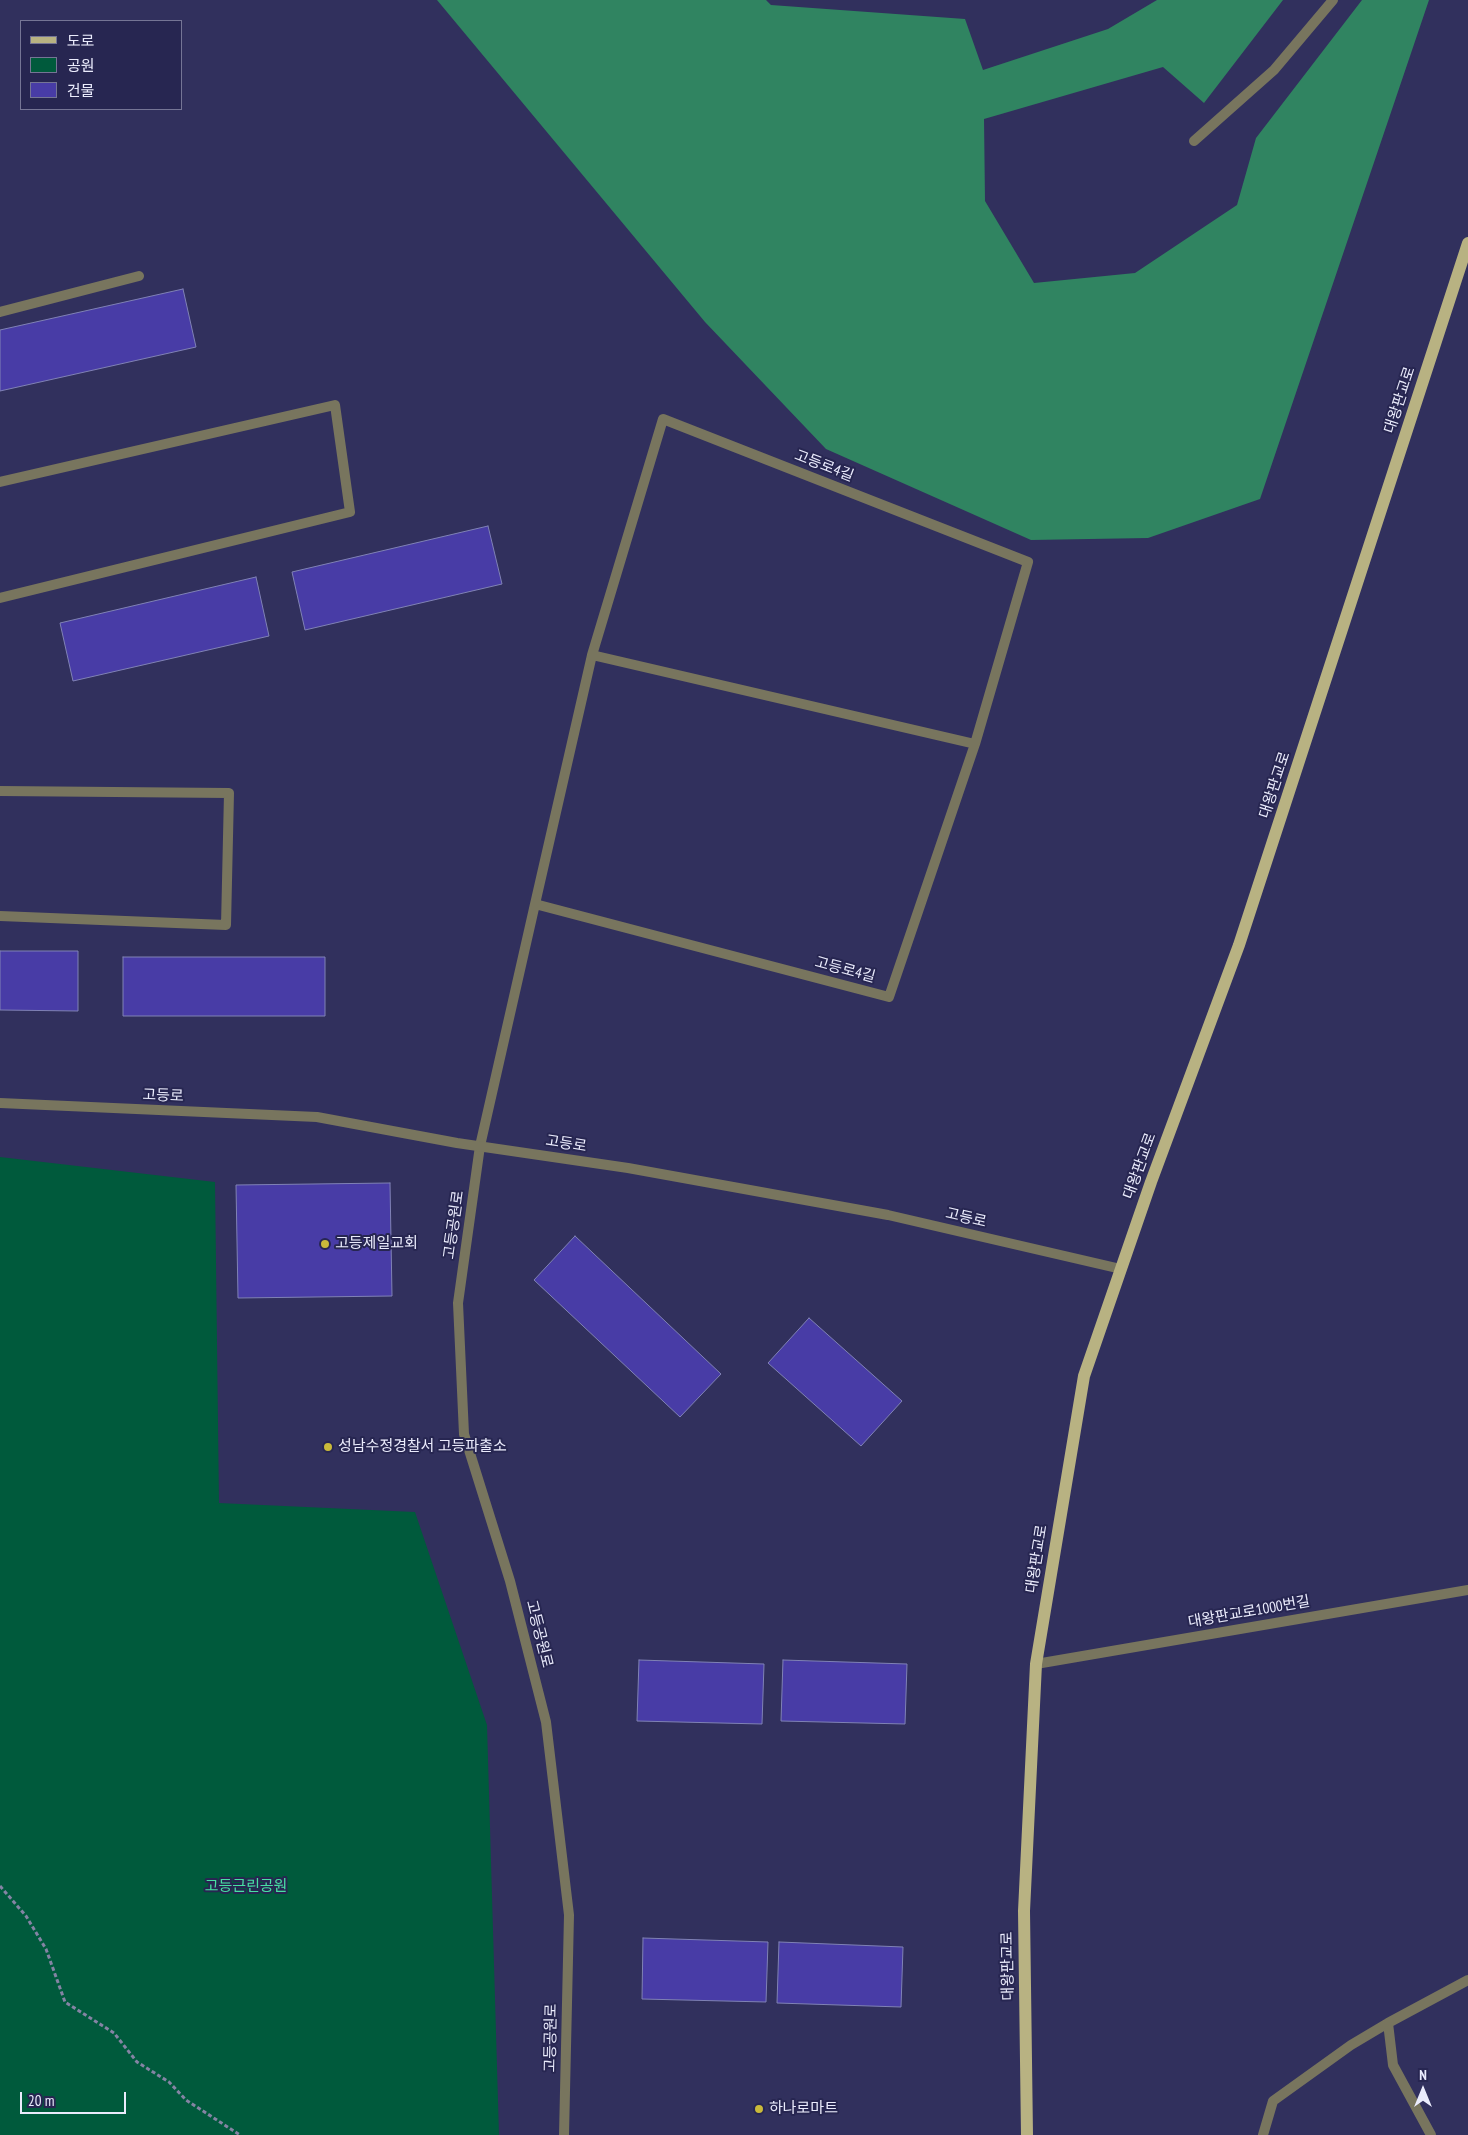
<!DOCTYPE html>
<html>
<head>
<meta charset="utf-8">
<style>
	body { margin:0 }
	#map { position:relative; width:1468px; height:2135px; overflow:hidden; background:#31305d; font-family:"PT Sans Narrow","Noto Sans KR",sans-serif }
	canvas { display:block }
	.legend { position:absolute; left:20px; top:20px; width:162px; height:90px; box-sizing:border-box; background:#272651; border:1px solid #757595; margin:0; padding:6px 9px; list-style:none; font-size:15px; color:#eaebfc }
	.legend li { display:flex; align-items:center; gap:10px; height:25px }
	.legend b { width:25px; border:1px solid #757595 }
	.north { position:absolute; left:1398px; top:2065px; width:50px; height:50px; -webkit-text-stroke:4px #272651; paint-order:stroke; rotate:0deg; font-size:14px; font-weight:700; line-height:20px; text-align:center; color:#eaebfc }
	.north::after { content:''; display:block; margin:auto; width:18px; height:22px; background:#eaebfc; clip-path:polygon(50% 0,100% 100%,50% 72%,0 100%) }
	.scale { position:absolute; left:20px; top:2092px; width:106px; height:22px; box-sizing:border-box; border:2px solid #eaebfc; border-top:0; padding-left:6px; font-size:15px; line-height:18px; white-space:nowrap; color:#eaebfc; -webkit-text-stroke:4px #272651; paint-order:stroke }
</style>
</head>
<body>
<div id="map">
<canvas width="1468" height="2135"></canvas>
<ul class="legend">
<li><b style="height:6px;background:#b8b282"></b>도로</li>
<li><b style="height:14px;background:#005a3c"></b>공원</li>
<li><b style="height:14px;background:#483ca6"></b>건물</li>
</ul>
<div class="north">N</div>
<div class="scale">20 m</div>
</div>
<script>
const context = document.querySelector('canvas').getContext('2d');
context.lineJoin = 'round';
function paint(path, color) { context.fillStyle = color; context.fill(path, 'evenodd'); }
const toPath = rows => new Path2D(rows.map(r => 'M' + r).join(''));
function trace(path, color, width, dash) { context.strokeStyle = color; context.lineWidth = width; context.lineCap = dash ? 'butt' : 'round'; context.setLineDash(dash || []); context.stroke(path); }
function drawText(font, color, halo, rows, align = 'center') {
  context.font = font + ' "PT Sans Narrow","Noto Sans KR",sans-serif'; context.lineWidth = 4; context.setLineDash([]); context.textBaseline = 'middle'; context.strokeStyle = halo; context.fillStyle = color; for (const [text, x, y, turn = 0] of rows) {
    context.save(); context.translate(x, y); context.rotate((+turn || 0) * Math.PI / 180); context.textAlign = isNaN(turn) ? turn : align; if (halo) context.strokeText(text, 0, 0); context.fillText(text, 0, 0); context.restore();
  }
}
paint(toPath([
	[0,1157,215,1182,219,1503,415,1512,487,1725,499,2135,0,2135]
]), '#005a3c');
paint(toPath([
	[437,0,766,0,771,5,965,19,983,70,1108,29,1157,0,1283,0,1204,103,1163,67,984,119,985,201,1034,283,1135,273,1237,205,1256,138,1362,0,1429,0,1260,499,1148,538,1031,540,826,449,705,322]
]), '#308461');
const building = toPath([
	[183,289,196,347,0,391,0,330,183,289],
	[488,526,502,584,305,630,292,572,488,526],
	[256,577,269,636,73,681,60,623,256,577],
	[0,951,78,951,78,1011,0,1010,0,951],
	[123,957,325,957,325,1016,123,1016,123,957],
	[390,1183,392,1296,238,1298,236,1185,390,1183],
	[575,1236,721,1374,680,1417,534,1280,575,1236],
	[809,1318,902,1401,861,1446,768,1363,809,1318],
	[639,1660,764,1664,762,1724,637,1721,639,1660],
	[783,1660,907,1664,905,1724,781,1721,783,1660],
	[643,1938,768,1942,766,2002,642,1999,643,1938],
	[779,1942,903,1947,901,2007,777,2003,779,1942]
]);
paint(building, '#483ca6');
trace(building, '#8082b5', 1);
trace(toPath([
	[0,1886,26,1916,46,1949,65,2002,114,2033,137,2062,169,2082,186,2100,240,2135]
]), '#8484a4', 3, [4, 2.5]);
trace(toPath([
	[1194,141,1274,70,1333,0],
	[0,312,139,276],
	[0,482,335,405,350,512,0,598],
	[592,655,975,744],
	[0,791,229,793,226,925,0,916],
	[535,904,889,997,975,744,1028,562,663,419,592,655,535,904,480,1146,458,1303,464,1434,510,1581,546,1722,569,1915,564,2135],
	[1036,1664,1468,1590],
	[1263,2135,1273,2101,1351,2045,1388,2023],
	[1431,2135,1393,2065,1388,2023,1468,1980]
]), '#78755e', 10);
trace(toPath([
	[0,1103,317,1117,457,1143,628,1168,888,1215,1121,1269]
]), '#78755e', 10);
trace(toPath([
	[1027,2135,1024,1911,1036,1664,1084,1376,1151,1182,1239,945,1468,243]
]), '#b8b282', 12);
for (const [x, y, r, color] of [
	[325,1244,5,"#caba3a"],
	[328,1447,5,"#caba3a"],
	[759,2109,5,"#caba3a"]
]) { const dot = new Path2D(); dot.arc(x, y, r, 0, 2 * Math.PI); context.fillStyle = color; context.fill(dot); trace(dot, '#272651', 2); }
drawText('15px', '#eaebfc', '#272651', [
	["대왕판교로",1400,400,-72],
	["고등로4길",824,466,21],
	["대왕판교로",1275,785,-72],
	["고등로4길",845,970,15],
	["고등로",163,1096,2],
	["고등로",566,1144,9],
	["대왕판교로",1140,1166,-70],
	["고등로",966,1218,13],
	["고등공원로",454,1225,-82],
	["대왕판교로",1037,1559,-81],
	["대왕판교로1000번길",1249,1612,-10],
	["고등공원로",539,1634,76],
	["대왕판교로",1008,1966,-91],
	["고등공원로",551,2038,-89]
]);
drawText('15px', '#eaebfc', '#272651', [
	["고등제일교회",335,1244],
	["성남수정경찰서 고등파출소",338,1447],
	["하나로마트",769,2109]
], 'left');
drawText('15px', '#48e0a3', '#272651', [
	["고등근린공원",246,1887]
]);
</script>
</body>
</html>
